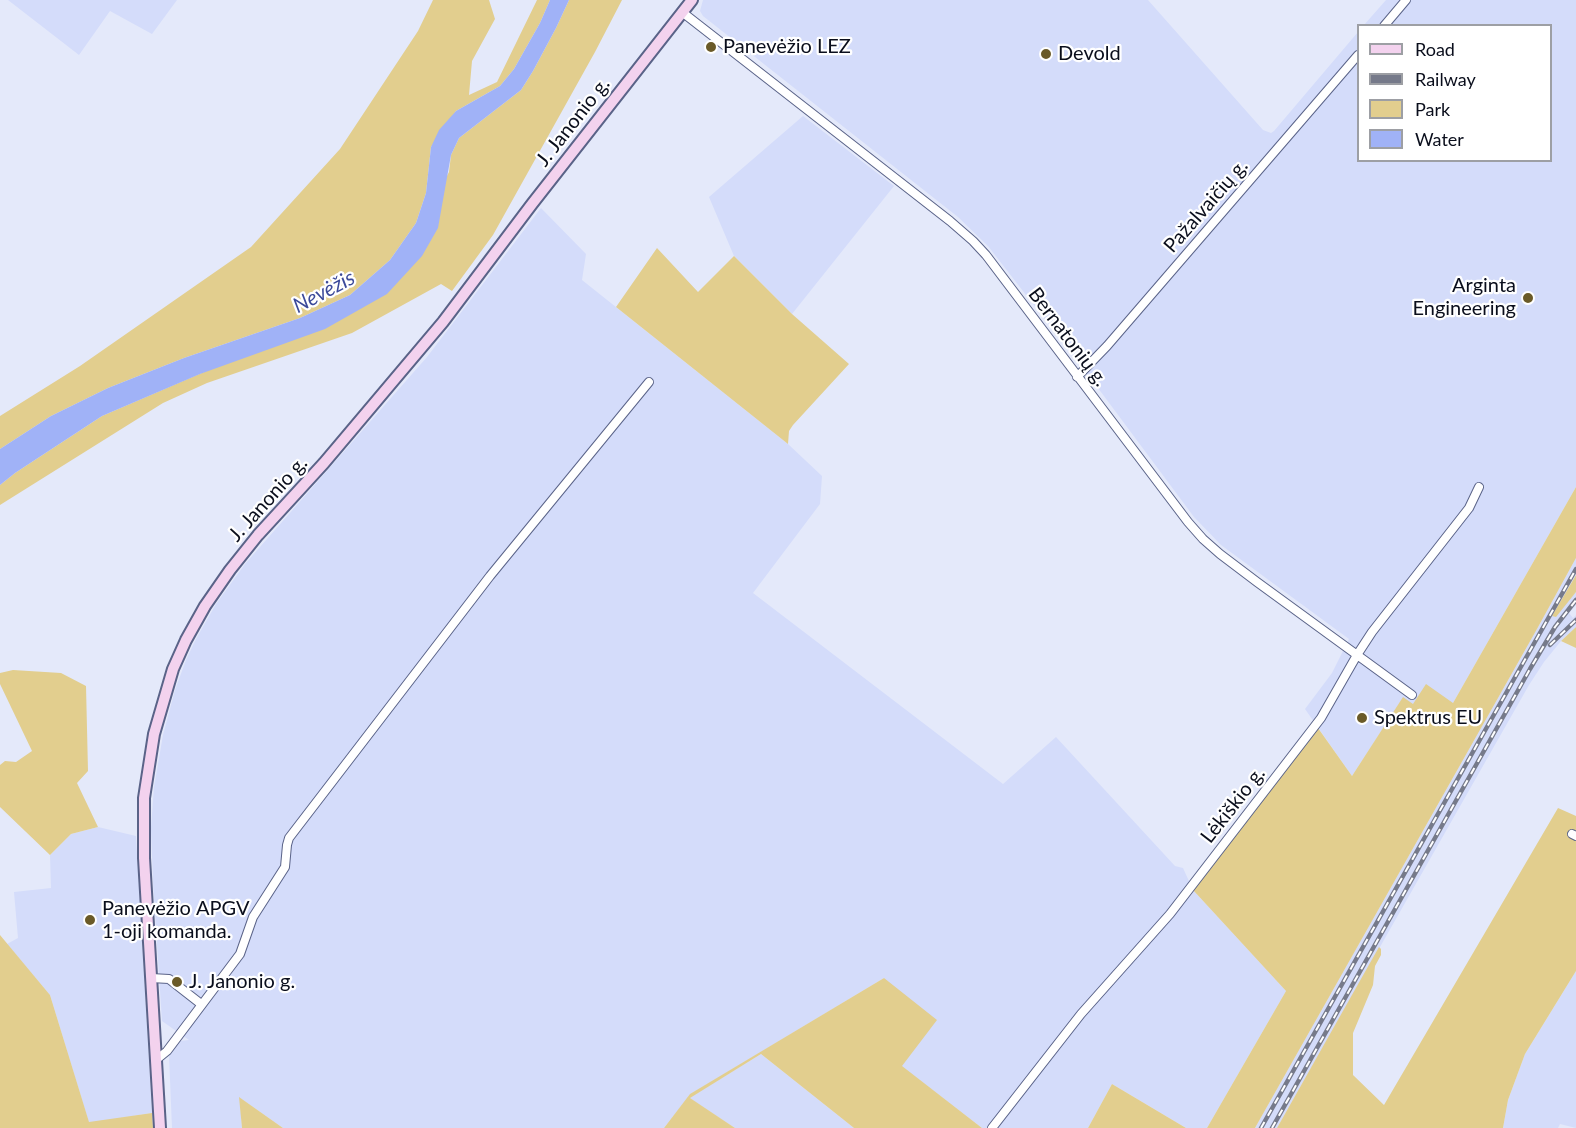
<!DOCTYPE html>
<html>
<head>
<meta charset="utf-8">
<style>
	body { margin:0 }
	#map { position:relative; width:1576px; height:1128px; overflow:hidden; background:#e4e9fa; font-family:Lato,sans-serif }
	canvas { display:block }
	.legend { position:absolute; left:1357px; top:24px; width:195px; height:138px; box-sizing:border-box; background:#fff; border:2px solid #9d9fa4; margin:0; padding:8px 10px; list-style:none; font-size:18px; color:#0a0e1c }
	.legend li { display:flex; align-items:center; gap:12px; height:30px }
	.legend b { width:30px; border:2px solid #9d9fa4 }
</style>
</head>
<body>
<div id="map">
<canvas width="1576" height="1128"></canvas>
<ul class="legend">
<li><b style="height:8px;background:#f3d2ee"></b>Road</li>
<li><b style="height:8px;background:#767a8a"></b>Railway</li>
<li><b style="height:16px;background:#e2ce8e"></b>Park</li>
<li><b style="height:16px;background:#a0b2f7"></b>Water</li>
</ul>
</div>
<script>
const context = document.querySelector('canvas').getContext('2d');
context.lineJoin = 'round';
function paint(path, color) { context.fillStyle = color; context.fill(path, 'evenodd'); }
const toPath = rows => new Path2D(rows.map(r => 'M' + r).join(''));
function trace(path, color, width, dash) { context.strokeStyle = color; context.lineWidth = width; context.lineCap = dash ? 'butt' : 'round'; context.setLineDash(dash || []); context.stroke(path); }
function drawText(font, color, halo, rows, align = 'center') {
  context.font = font + ' Lato,sans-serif'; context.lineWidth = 4.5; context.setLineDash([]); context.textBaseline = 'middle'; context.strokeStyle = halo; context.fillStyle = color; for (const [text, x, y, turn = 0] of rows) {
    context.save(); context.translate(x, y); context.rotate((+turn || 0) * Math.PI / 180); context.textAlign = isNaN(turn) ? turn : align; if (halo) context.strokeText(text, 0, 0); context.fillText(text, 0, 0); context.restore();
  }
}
paint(toPath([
	[8,0,177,0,152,34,110,11,79,55],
	[703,0,1148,0,1263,130,1271,133,1274,131,1358,32,1358,160,1550,160,1550,26,1364,25,1386,0,1576,0,1576,487,1453,703,1413,705,1403,698,1352,776,1305,709,1332,673,1349,639,1221,545,1194,517,1095,384,988,246,958,217,703,16,700,11],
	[803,116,894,186,792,314,734,256,709,197],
	[541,208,586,254,582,280,788,444,822,476,820,504,753,593,1003,784,1056,737,1175,866,1183,868,1193,890,1286,991,1207,1128,1186,1128,1112,1084,1088,1128,982,1128,901,1066,884,978,691,1094,664,1128,283,1128,240,1098,242,1128,172,1128,169,1055,180,1041,189,1040,162,1021,153,883,151,828,154,787,163,735,175,690,186,660,196,639,216,604,245,564,427,357],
	[1576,558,1576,575,1553,616,1576,592,1576,605,1569,613,1573,618,1576,615,1576,627,1561,641,1544,662,1529,685,1277,1128,1255,1128,1537,629],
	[98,827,136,836,152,1113,89,1123,50,995,7,944,18,938,14,892,51,888,50,855,71,834],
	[1576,971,1576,1128,1560,1124,1558,1128,1503,1128,1508,1100,1525,1054],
	[761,1054,854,1128,735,1128,689,1098]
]), '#d4dcfa');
paint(toPath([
	[433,0,489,0,495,19,472,61,469,95,497,82,537,0,550,0,540,23,514,69,500,86,456,111,431,147,426,193,416,223,390,260,350,295,300,318,184,358,108,388,51,416,0,449,0,416,80,366,251,247,340,149,418,31],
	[569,0,622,0,595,52,493,235,452,291,441,284,352,333,207,383,163,403,0,505,0,485,15,473,102,416,387,293,449,172,451,155,459,138,521,90,533,71,556,28],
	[657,248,698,292,734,256,792,314,849,364,793,425,789,431,788,444,616,307],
	[1576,487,1576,558,1537,629,1255,1128,1207,1128,1286,991,1193,890,1318,728,1352,776,1403,697,1413,704,1426,684,1453,703],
	[1576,575,1576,592,1556,617,1552,616],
	[1576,627,1576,648,1561,641],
	[13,670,61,673,86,686,88,771,77,783,98,827,71,834,50,855,0,807,0,765,5,761,16,762,32,751,0,684,0,673],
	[1558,808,1576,816,1576,971,1525,1054,1508,1100,1503,1128,1277,1128,1379,947,1381,949,1381,955,1375,966,1373,985,1353,1033,1353,1075,1384,1105],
	[0,935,50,995,89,1122,152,1113,153,1128,0,1128],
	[884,978,937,1020,902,1066,982,1128,854,1128,761,1054,690,1098,735,1128,664,1128,690,1094],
	[1112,1084,1186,1128,1088,1128],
	[239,1097,283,1128,242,1128]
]), '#e2ce8e');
paint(toPath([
	[550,0,569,0,556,28,533,71,521,90,459,138,451,155,438,228,422,256,387,294,325,329,200,374,102,416,15,473,0,485,0,449,51,416,108,388,184,358,300,318,350,295,390,260,416,223,426,193,431,147,439,130,456,111,500,86,514,69,540,23]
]), '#a0b2f7');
const street = toPath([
	[682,12,950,221,973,241,986,255,1188,522,1203,539,1220,554,1257,582,1412,695],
	[1384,26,1406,0],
	[1077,377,1107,346,1358,55],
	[1572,834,1576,836],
	[151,978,169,979,201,1004],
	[156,1060,167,1051,240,954,253,917,285,867,287,845,289,838,490,576,649,382],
	[992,1128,1081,1014,1170,914,1321,718,1357,655,1372,632,1469,508,1479,487]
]);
const secondary = toPath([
	[160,1128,144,858,144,798,154,734,173,669,186,640,205,606,230,570,258,535,324,463,443,322,532,204,692,0]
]);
trace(street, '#5a6388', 10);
trace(secondary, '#5a6388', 14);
trace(street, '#fff', 8);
trace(secondary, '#f3d2ee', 10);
const rail = toPath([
	[1550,645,1576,620],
	[1261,1128,1576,569],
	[1272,1128,1530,669,1555,627,1576,600]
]);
trace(rail, '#767a8a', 4.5);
trace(rail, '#fff', 2, [7]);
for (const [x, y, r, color] of [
	[711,47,6,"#6a5a28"],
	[1046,54,6,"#6a5a28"],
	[1528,298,6,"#6a5a28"],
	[1362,718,6,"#6a5a28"],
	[90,920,6,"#6a5a28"],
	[177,982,6,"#6a5a28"]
]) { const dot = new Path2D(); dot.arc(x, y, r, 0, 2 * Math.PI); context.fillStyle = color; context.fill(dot); trace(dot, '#fff', 2); }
drawText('20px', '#0a0e1c', '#fff', [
	["Panevėžio LEZ",723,47],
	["Devold",1058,54],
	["Arginta",1516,286,"right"],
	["Engineering",1516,309,"right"],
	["Spektrus EU",1374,718],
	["Panevėžio APGV",102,909],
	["1-oji komanda.",102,932],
	["J. Janonio g.",189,982]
], 'left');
drawText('20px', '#0a0e1c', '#fff', [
	["J. Janonio g.",573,122,-52],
	["Pažalvaičių g.",1206,206,-49],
	["Bernatonių g.",1068,337,53],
	["J. Janonio g.",268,499,-48],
	["Lėkiškio g.",1233,805,-52]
]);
drawText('italic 21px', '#3c4a9a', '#fff', [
	["Nevėžis",324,292,-28]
]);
</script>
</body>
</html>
